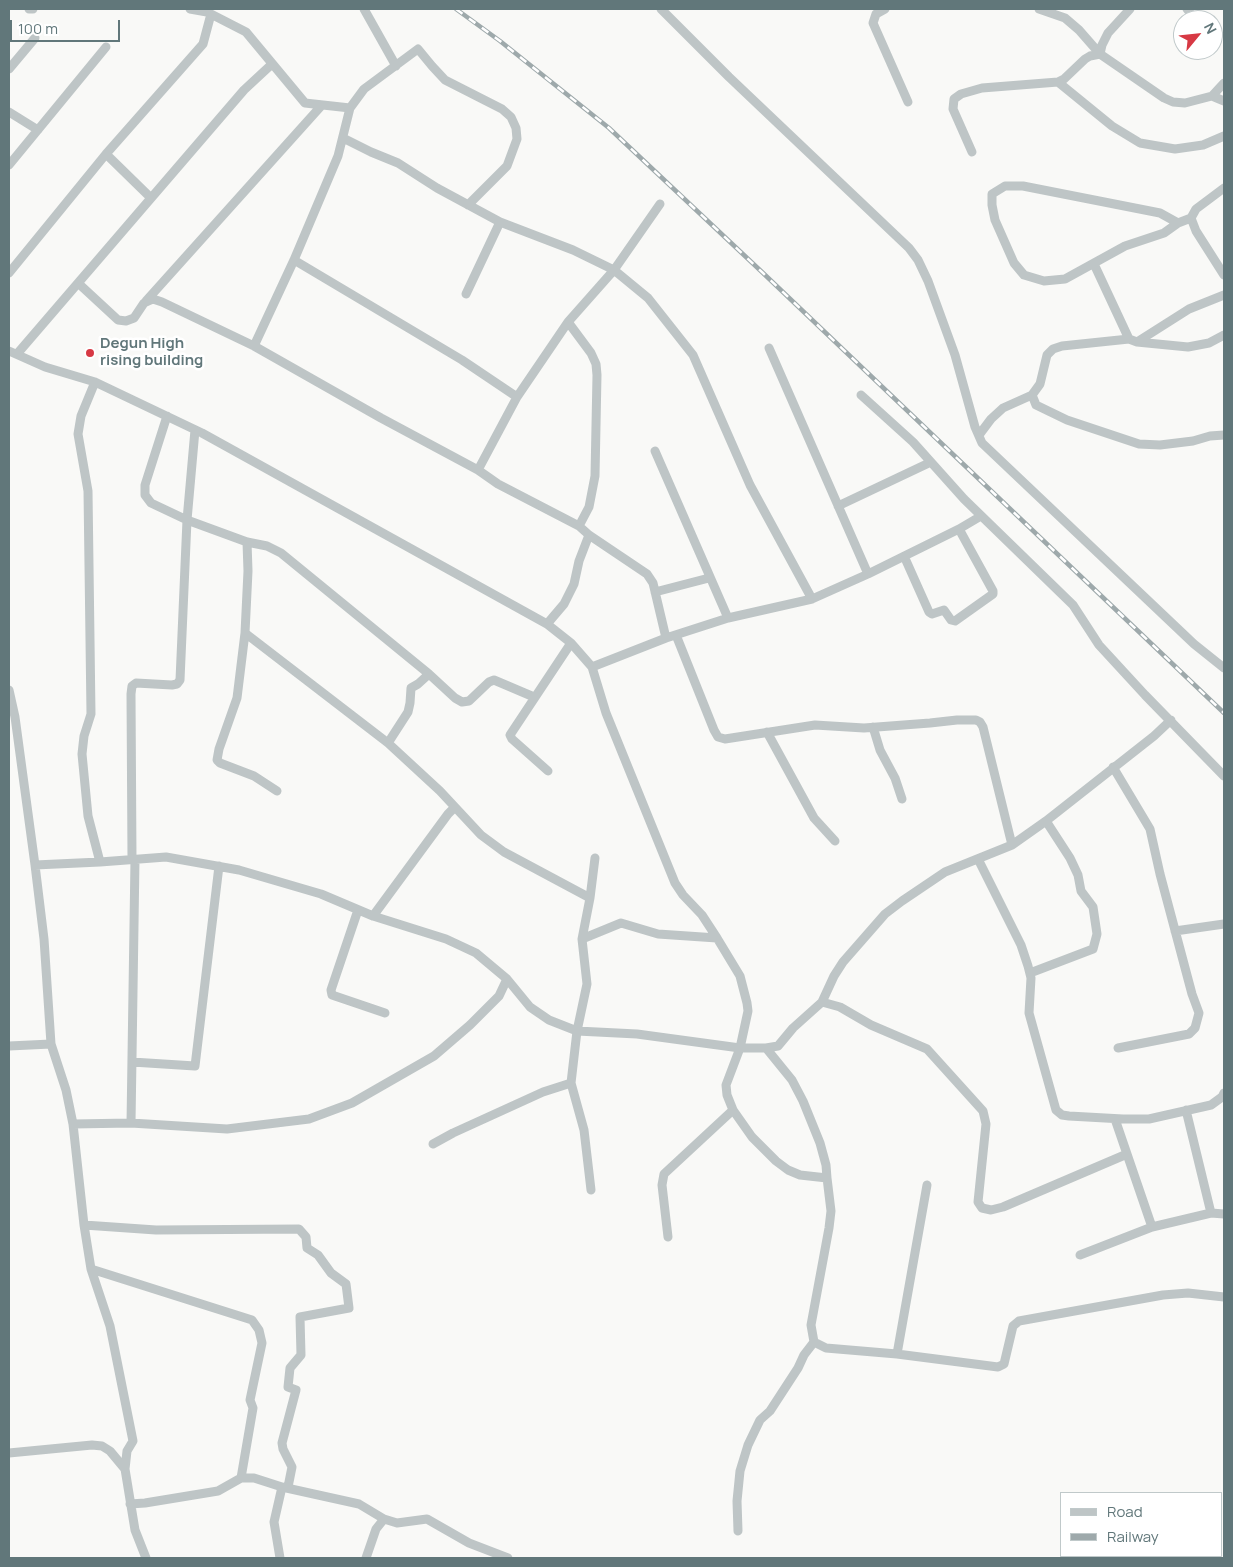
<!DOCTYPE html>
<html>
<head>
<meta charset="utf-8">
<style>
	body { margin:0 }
	#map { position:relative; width:1233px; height:1567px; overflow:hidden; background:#f9f9f7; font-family:Manrope,sans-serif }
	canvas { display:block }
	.frame { position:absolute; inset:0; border:10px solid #61777a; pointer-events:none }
	.legend { position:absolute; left:1060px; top:1492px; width:162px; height:65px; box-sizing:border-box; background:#fff; border:1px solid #c0c9ca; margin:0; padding:6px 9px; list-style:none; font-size:15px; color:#61777a }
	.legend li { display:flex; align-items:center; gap:10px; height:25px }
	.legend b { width:25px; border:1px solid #c0c9ca }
	.north { position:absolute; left:1173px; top:10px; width:50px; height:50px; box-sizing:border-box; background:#fff; border:1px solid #c0c9ca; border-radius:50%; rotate:62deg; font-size:14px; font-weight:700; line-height:20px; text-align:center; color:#61777a }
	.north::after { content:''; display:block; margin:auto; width:18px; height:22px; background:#d73944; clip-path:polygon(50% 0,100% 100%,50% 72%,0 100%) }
	.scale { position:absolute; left:10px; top:20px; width:110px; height:22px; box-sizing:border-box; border:2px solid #61777a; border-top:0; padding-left:6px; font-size:15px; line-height:18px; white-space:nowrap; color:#61777a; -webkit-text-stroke:4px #fff; paint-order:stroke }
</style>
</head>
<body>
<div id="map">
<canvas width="1233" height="1567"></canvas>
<div class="frame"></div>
<ul class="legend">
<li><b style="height:6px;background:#bec5c6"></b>Road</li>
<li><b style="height:6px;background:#9ea9ab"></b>Railway</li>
</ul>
<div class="north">N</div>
<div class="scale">100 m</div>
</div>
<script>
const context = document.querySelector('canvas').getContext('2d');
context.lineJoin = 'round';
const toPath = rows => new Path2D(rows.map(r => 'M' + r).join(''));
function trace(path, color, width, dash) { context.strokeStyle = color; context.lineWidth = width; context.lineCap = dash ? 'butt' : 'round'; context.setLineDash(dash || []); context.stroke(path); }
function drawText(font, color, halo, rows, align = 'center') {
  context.font = font + ' Manrope,sans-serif'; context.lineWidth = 5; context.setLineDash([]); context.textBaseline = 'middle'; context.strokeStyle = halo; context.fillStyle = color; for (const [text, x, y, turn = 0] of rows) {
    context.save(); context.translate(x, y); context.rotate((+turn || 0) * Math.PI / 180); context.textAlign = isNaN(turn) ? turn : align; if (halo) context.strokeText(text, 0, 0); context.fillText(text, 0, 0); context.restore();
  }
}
trace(toPath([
	[29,9,33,9],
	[190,9,207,12,246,32,305,103,350,108],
	[364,9,396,66],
	[661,9,729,77,909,248,918,260,928,281,955,355,975,427,982,443,1194,644,1224,668],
	[885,9,876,14,873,23,908,102],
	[1039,9,1065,18,1079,30,1100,54,1164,98,1173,102,1185,103,1212,96,1224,83],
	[1187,9,1195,19],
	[1100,54,1102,45,1108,33,1130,9],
	[9,69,35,38],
	[1058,82,1112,126,1140,143,1175,149,1203,145,1224,136],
	[1212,96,1224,101],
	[9,112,38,130],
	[343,138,371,152,398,163,437,188,500,222,573,250,614,270,648,298,693,355,750,485,812,599],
	[972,152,953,109,954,99,961,94,982,88,1058,82,1064,79,1085,59,1090,56,1100,54],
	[106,154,151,198],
	[9,165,106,47],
	[1224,188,1196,209,1191,218,1196,231,1224,275],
	[1178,223,1160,213,1023,186,1005,186,992,194,992,205,995,220,1014,263,1024,275,1044,281,1065,279,1125,246,1164,233,1178,223,1191,218],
	[294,260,462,360,517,397,478,470],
	[1094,264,1129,339],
	[9,273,106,154,203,44,211,14],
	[78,283,118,320,126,321,134,318,144,303,153,299,162,302,254,346,381,418,478,470,498,484,579,526,589,535,647,574,653,583,666,638],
	[466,294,500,222],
	[146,301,322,105],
	[568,322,591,353,596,364,597,375,595,476,589,507,579,526],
	[1224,335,1209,343,1188,347,1137,342,1129,339,1062,346,1053,349,1047,355,1040,384,1032,395,1036,405,1067,420,1139,444,1160,445,1193,441,1210,436,1224,435],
	[1137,342,1189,309,1224,295],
	[254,346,294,260,338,156,350,108,364,89,418,49,432,66,445,80,502,109,511,117,516,128,517,139,507,166,468,205],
	[769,348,868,574],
	[9,351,45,367,95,382,202,433,547,624,571,643,592,667,606,713,675,883,683,895,702,915,717,938,740,976,747,1003,748,1011,740,1048,726,1085,727,1095,733,1110,752,1137,776,1161,788,1170,800,1175,827,1178,831,1211,829,1228,811,1325,814,1342,826,1348,897,1354,998,1367,1004,1364,1013,1326,1019,1321,1163,1295,1188,1293,1224,1297],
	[17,354,244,90,272,64],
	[95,382,81,416,78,434,88,491,91,714,84,736,82,754,88,816,100,862],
	[861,395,913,442,964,499,1073,605,1099,645,1145,695,1224,776],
	[517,397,568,322,614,270,660,204],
	[167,416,145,485,145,495,151,503,187,520,247,542,267,546,281,553,429,674,455,698,462,702,469,701,489,682,494,680,534,697],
	[979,435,991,419,1003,408,1032,395],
	[655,451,728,618],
	[838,506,931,462],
	[247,542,248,571,245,633,237,698,219,749,217,760,220,763,254,776,277,791],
	[904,556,929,612,932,614,944,610,951,620,955,621,993,594,993,591,959,529],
	[655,592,709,578],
	[547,624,564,604,574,584,579,561,589,535],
	[245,633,388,743,440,791,481,835,504,852,590,898],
	[676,635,714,730,718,737,725,739,815,725,864,728,930,723,957,720,976,720,980,722,983,727,1012,845],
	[592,667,666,638,728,618,812,599,868,574,959,529,981,516],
	[9,690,15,717,35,865,44,939,51,1044,66,1090,73,1124,84,1225,91,1269,110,1326,133,1441,127,1451,125,1469,135,1530,146,1558],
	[873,727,880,750,895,778,902,799],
	[767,732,814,818,835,841],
	[388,743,408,712,410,703,411,688,418,684,429,674],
	[1113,767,1150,829,1160,874,1192,994,1199,1013,1195,1028,1189,1034,1118,1048],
	[548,771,512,739,510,735,571,643],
	[132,859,131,694,132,686,136,683,172,685,177,684,180,680,187,520,195,430],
	[978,859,1021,945,1028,966,1031,978,1029,1013,1056,1110,1062,1115,1069,1116,1123,1119,1149,1119,1211,1105,1222,1097,1224,1093],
	[35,865,100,862,166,857,239,870,321,894,373,916,446,939,476,953,507,979,530,1007,549,1020,577,1031,637,1034,740,1048,766,1048,778,1046,793,1028,822,1002,834,976,843,962,885,914,902,901,945,872,1012,845,1046,821,1154,736,1171,720],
	[358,910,331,990,332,995,385,1013],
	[373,916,448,814,454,808],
	[1175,931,1224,924],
	[582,939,621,923,658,934,717,938],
	[1030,973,1093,949,1097,934,1093,907,1081,891,1078,875,1070,858,1046,821],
	[822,1002,840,1007,871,1025,927,1049,983,1111,986,1124,978,1202,982,1208,991,1210,1003,1207,1127,1154],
	[9,1046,51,1044],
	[766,1048,792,1080,803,1101,820,1143,826,1165,827,1178],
	[132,1062,195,1066,219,866],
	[1186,1110,1211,1213],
	[1115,1119,1152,1227],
	[131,1123,135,859],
	[73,1124,131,1123,227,1129,309,1119,352,1103,434,1056,470,1025,499,996,507,979],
	[433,1144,453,1133,543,1092,571,1083],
	[591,1190,584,1130,571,1083,577,1031,587,984,582,939,590,898,595,858],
	[84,1225,156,1230,299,1229,306,1237,307,1248,318,1255,331,1273,346,1284,349,1308,300,1317,301,1355,290,1368,288,1387,296,1390,282,1443,283,1449,292,1467,288,1487],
	[668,1237,662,1185,664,1174,733,1110],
	[1080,1255,1152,1227,1211,1213,1224,1214],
	[91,1269,252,1320,259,1330,262,1343,250,1400,253,1408,241,1478],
	[897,1354,927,1185],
	[9,1453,92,1445,102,1446,110,1451,125,1469],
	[130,1504,145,1503,218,1491,241,1478,254,1478,282,1487,359,1504,384,1519,397,1523,427,1519,469,1543,508,1558],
	[738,1531,737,1501,740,1471,748,1445,760,1420,770,1411,798,1368,804,1355,814,1342],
	[280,1558,274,1522,282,1487],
	[366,1558,376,1529,384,1519]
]), '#bec5c6', 9);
const rail = toPath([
	[456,9,500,41,609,128,763,273,1224,713]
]);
trace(rail, '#9ea9ab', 4.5);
trace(rail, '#fff', 2.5, [8]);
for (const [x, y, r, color] of [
	[90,353,5,"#d73944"]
]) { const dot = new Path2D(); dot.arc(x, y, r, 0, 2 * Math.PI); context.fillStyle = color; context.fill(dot); trace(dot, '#fff', 2); }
drawText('bold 15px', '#61777a', '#fff', [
	["Degun High",100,344],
	["rising building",100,361]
], 'left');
</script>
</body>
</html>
